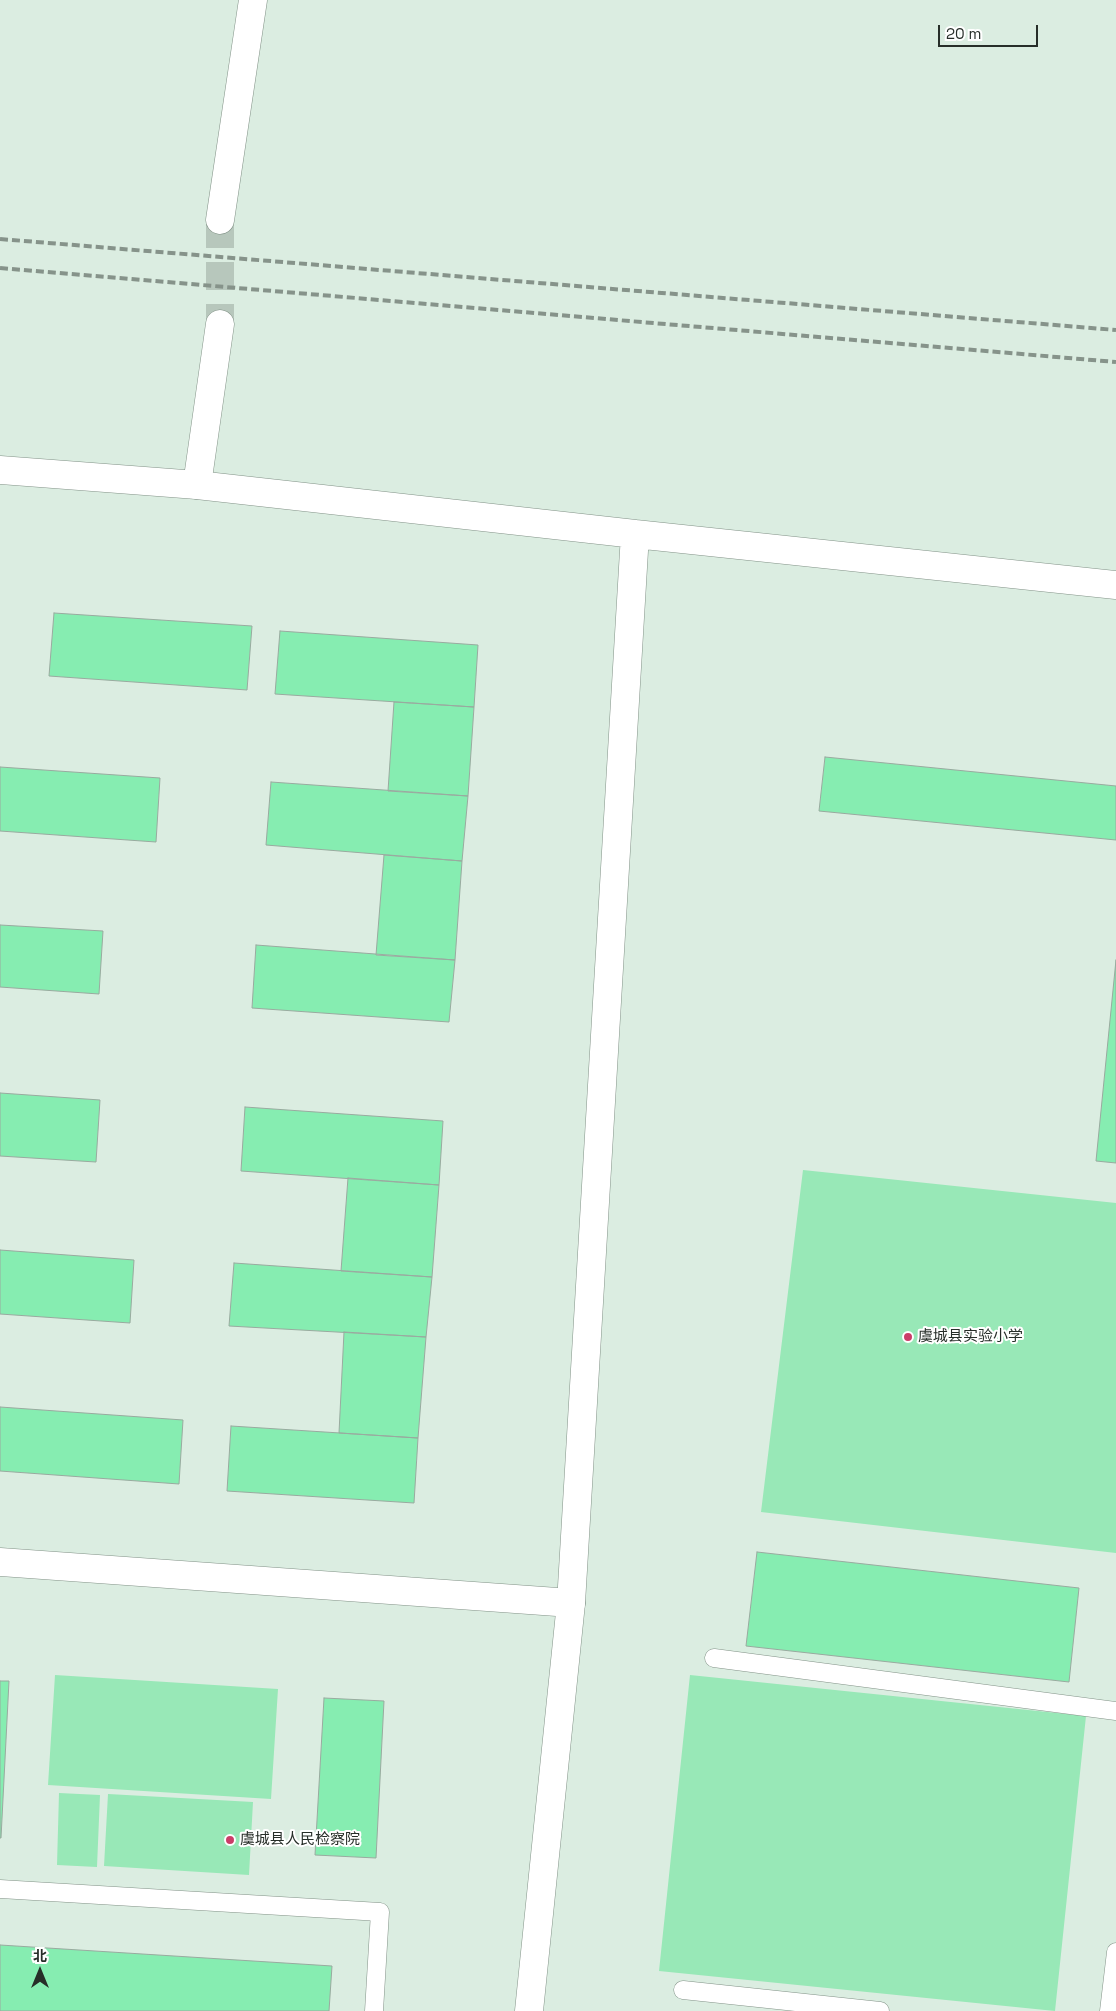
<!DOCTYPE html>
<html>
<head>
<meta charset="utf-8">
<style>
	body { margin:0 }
	#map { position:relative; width:1116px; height:2011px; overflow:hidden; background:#dbede1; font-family:"Space Grotesk","Noto Sans SC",sans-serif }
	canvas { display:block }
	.north { position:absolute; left:15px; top:1946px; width:50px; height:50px; -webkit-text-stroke:4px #fff; paint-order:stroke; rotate:0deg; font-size:14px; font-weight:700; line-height:20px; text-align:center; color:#272e29 }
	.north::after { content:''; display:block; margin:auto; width:18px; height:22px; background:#272e29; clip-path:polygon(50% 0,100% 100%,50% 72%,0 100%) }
	.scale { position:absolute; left:938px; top:25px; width:100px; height:22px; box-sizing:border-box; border:2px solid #272e29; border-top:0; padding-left:6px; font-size:15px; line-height:18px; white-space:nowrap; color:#272e29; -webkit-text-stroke:4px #fff; paint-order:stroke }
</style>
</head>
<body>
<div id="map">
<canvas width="1116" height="2011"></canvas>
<div class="north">北</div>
<div class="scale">20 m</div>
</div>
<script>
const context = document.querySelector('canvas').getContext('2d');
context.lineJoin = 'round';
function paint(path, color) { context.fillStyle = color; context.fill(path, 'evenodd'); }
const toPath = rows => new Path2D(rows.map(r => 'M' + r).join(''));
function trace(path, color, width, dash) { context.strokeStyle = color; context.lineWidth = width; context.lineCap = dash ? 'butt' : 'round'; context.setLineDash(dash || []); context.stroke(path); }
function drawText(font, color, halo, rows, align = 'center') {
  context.font = font + ' "Space Grotesk","Noto Sans SC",sans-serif'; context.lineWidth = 4; context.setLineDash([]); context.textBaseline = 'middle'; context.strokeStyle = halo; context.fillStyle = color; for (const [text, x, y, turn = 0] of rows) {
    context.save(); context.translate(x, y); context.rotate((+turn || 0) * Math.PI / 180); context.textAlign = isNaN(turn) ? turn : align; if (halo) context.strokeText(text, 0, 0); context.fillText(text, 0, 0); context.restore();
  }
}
paint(toPath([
	[803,1170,1116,1203,1116,1553,761,1512],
	[55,1675,278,1689,271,1799,48,1785],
	[690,1675,1086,1716,1055,2011,659,1971],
	[59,1793,100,1795,97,1867,57,1865],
	[108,1794,253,1802,249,1875,104,1866]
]), '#98e8b7');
const building = toPath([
	[54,613,252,626,247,690,49,676,54,613],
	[280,631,478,645,474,707,275,694,280,631],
	[394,702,474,707,468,796,388,791,394,702],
	[825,757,1116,786,1116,840,819,811,825,757],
	[0,767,160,778,156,842,0,831,0,767],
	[271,782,468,796,462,861,266,845,271,782],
	[384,855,462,861,455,960,376,955,384,855],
	[0,925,103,931,99,994,0,987,0,925],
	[256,945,455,960,449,1022,252,1008,256,945],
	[1116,960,1116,1163,1096,1161,1116,960],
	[0,1093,100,1100,96,1162,0,1156,0,1093],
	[245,1107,443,1121,439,1185,241,1171,245,1107],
	[348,1178,439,1185,432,1277,341,1271,348,1178],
	[0,1250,134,1260,130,1323,0,1314,0,1250],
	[234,1263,432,1277,426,1337,229,1326,234,1263],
	[344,1332,426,1337,418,1438,339,1433,344,1332],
	[0,1407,183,1420,179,1484,0,1471,0,1407],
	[231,1426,418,1438,414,1503,227,1491,231,1426],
	[757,1552,1079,1588,1069,1682,746,1646,757,1552],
	[0,1681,9,1681,1,1838,0,1838,0,1681],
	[324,1698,384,1701,376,1858,315,1855,324,1698],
	[0,1945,332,1966,329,2011,0,2011,0,1945]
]);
paint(building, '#86edb1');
trace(building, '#99aa9f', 1);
trace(toPath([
	[220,220,220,324]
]), '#b7c7bc', 28, [28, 14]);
const lane = toPath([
	[714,1658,1116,1711],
	[0,1889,380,1912,374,2011],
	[683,1990,880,2011],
	[1109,2011,1116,1952]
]);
const street = toPath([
	[220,220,253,0],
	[197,485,220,324],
	[0,1562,571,1603]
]);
const secondary = toPath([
	[0,470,197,485,635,534,571,1603,529,2011],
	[635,534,1116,585]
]);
trace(lane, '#829287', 19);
trace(street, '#829287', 29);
trace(secondary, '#829287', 29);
trace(lane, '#fff', 18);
trace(street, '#fff', 28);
trace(secondary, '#fff', 28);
trace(toPath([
	[0,239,1116,330],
	[0,268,1116,362]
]), '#86938a', 4, [8, 4]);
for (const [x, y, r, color] of [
	[908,1337,5,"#cb3d68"],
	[230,1840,5,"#cb3d68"]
]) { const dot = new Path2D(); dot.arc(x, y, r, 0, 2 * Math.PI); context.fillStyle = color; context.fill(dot); trace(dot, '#fff', 2); }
drawText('15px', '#272e29', '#fff', [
	["虞城县实验小学",918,1337],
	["虞城县人民检察院",240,1840]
], 'left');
</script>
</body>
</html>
